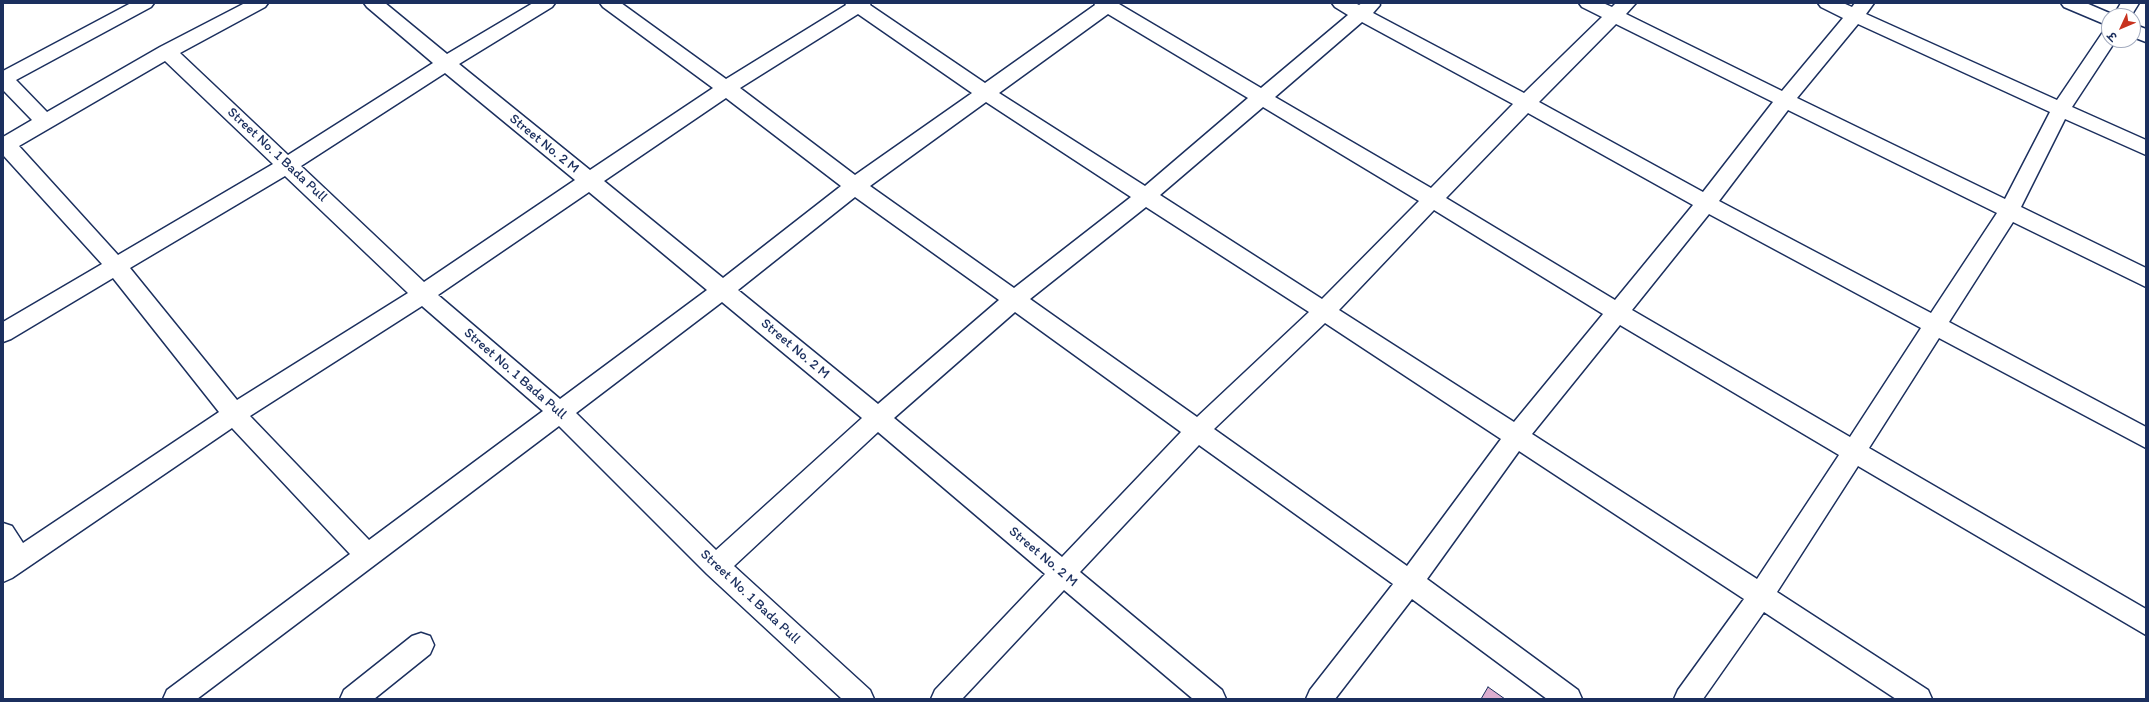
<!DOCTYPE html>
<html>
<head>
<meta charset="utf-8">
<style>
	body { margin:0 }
	#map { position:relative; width:2149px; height:702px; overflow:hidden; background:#fff; font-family:Itim,"Playpen Sans Deva",sans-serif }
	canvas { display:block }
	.frame { position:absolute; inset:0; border:4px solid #1b2f5e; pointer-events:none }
	.north { position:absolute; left:2101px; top:8px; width:40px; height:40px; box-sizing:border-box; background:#fff; border:1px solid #a4acbf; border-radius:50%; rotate:226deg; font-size:11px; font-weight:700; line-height:16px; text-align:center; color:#1b2f5e }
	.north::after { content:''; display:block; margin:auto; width:14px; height:18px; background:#c8321e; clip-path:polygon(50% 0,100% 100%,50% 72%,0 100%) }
</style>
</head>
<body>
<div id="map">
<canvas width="2149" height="702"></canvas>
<div class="frame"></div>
<div class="north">उ</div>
</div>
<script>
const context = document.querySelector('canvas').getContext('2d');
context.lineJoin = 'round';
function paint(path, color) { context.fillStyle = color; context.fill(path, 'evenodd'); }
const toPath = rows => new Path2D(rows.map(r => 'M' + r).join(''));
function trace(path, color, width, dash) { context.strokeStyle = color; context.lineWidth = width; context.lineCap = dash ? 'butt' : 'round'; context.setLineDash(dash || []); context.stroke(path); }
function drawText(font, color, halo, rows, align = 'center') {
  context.font = font + ' Itim,sans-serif'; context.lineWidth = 4; context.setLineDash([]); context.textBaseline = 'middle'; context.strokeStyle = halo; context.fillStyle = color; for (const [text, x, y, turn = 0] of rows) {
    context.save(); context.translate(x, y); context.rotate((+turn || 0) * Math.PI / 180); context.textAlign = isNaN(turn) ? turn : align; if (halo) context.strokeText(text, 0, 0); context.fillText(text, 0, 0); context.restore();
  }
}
const building = toPath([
	[1488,687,1505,699,1481,699,1488,687]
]);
paint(building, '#dcaed0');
trace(building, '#1b2f5e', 1);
const minor = toPath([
	[131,3,154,3,151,7,16,80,47,112,160,47,245,3,268,3,265,7,180,53,288,155,433,63,367,7,364,3,385,3,447,54,533,3,555,3,552,7,459,64,590,170,713,88,603,7,600,3,621,3,726,79,846,5,845,3,871,3,870,5,985,83,1095,5,1094,3,1120,3,1119,4,1261,88,1348,15,1335,7,1332,3,1355,3,1359,5,1362,3,1379,3,1380,5,1373,13,1524,93,1602,17,1582,7,1579,3,1603,3,1612,7,1616,3,1636,3,1626,14,1782,91,1843,18,1821,7,1818,3,1843,3,1852,7,1855,3,1874,3,1866,14,2057,100,2103,32,2109,30,2109,40,2116,40,2072,107,2146,140,2146,155,2065,119,2021,207,2146,268,2146,287,2013,222,1949,322,2146,427,2146,448,1939,338,1869,448,2146,609,2146,635,1858,466,1777,592,1928,690,1932,699,1896,699,1764,612,1703,699,1674,699,1678,690,1744,599,1519,451,1427,579,1578,690,1582,699,1547,699,1412,599,1335,699,1306,699,1310,690,1393,584,1199,445,1080,572,1222,690,1226,699,1193,699,1064,590,962,699,931,699,935,690,1045,574,878,432,734,566,870,690,874,699,842,699,707,574,559,426,197,699,163,699,167,690,350,554,232,428,12,578,3,582,3,523,12,526,23,543,219,412,113,278,11,339,3,342,3,322,102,264,3,155,3,137,32,120,3,90,3,71,131,3],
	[858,14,972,93,855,175,740,88,858,14],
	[1108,14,1248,98,1145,186,999,93,1108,14],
	[1362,22,1513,104,1431,188,1275,97,1362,22],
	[1616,24,1773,102,1703,192,1539,102,1616,24],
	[1858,24,2050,112,2005,199,1797,98,1858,24],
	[165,61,273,164,118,255,19,146,165,61],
	[445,73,575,180,424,282,301,166,445,73],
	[726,98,841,186,723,278,604,181,726,98],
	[986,102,1131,197,1014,288,870,186,986,102],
	[1263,107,1419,201,1322,299,1160,195,1263,107],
	[1788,110,1997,213,1931,313,1719,201,1788,110],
	[1528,113,1693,205,1615,300,1446,198,1528,113],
	[285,176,408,293,237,400,130,268,285,176],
	[589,192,707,290,560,399,438,295,589,192],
	[855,197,999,300,878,404,738,290,855,197],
	[1146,207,1309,312,1197,417,1030,299,1146,207],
	[1434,210,1603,314,1514,422,1339,310,1434,210],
	[1709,214,1921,328,1850,437,1632,310,1709,214],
	[722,302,862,418,716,550,576,413,722,302],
	[422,306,543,411,369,540,250,416,422,306],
	[1015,312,1181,432,1062,557,894,418,1015,312],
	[1325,323,1501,439,1407,566,1214,429,1325,323],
	[1620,325,1839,455,1757,579,1532,434,1620,325],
	[2061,3,2086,3,2114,15,2121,3,2139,3,2131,16,2109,16,2109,26,2064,7,2061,3],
	[2133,24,2146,29,2146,42,2133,37,2133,24],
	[421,633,430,636,434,645,430,654,374,699,340,699,344,690,412,636,421,633]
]);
trace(minor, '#1b2f5e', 3);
paint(minor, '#fff');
drawText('14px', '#1b2f5e', '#fff', [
	["Street No. 2 M",544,144,39],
	["Street No. 1 Bada Pull",277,155,43],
	["Street No. 2 M",795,349,40],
	["Street No. 1 Bada Pull",515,374,41],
	["Street No. 2 M",1043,557,40],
	["Street No. 1 Bada Pull",750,597,43]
]);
</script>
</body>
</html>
